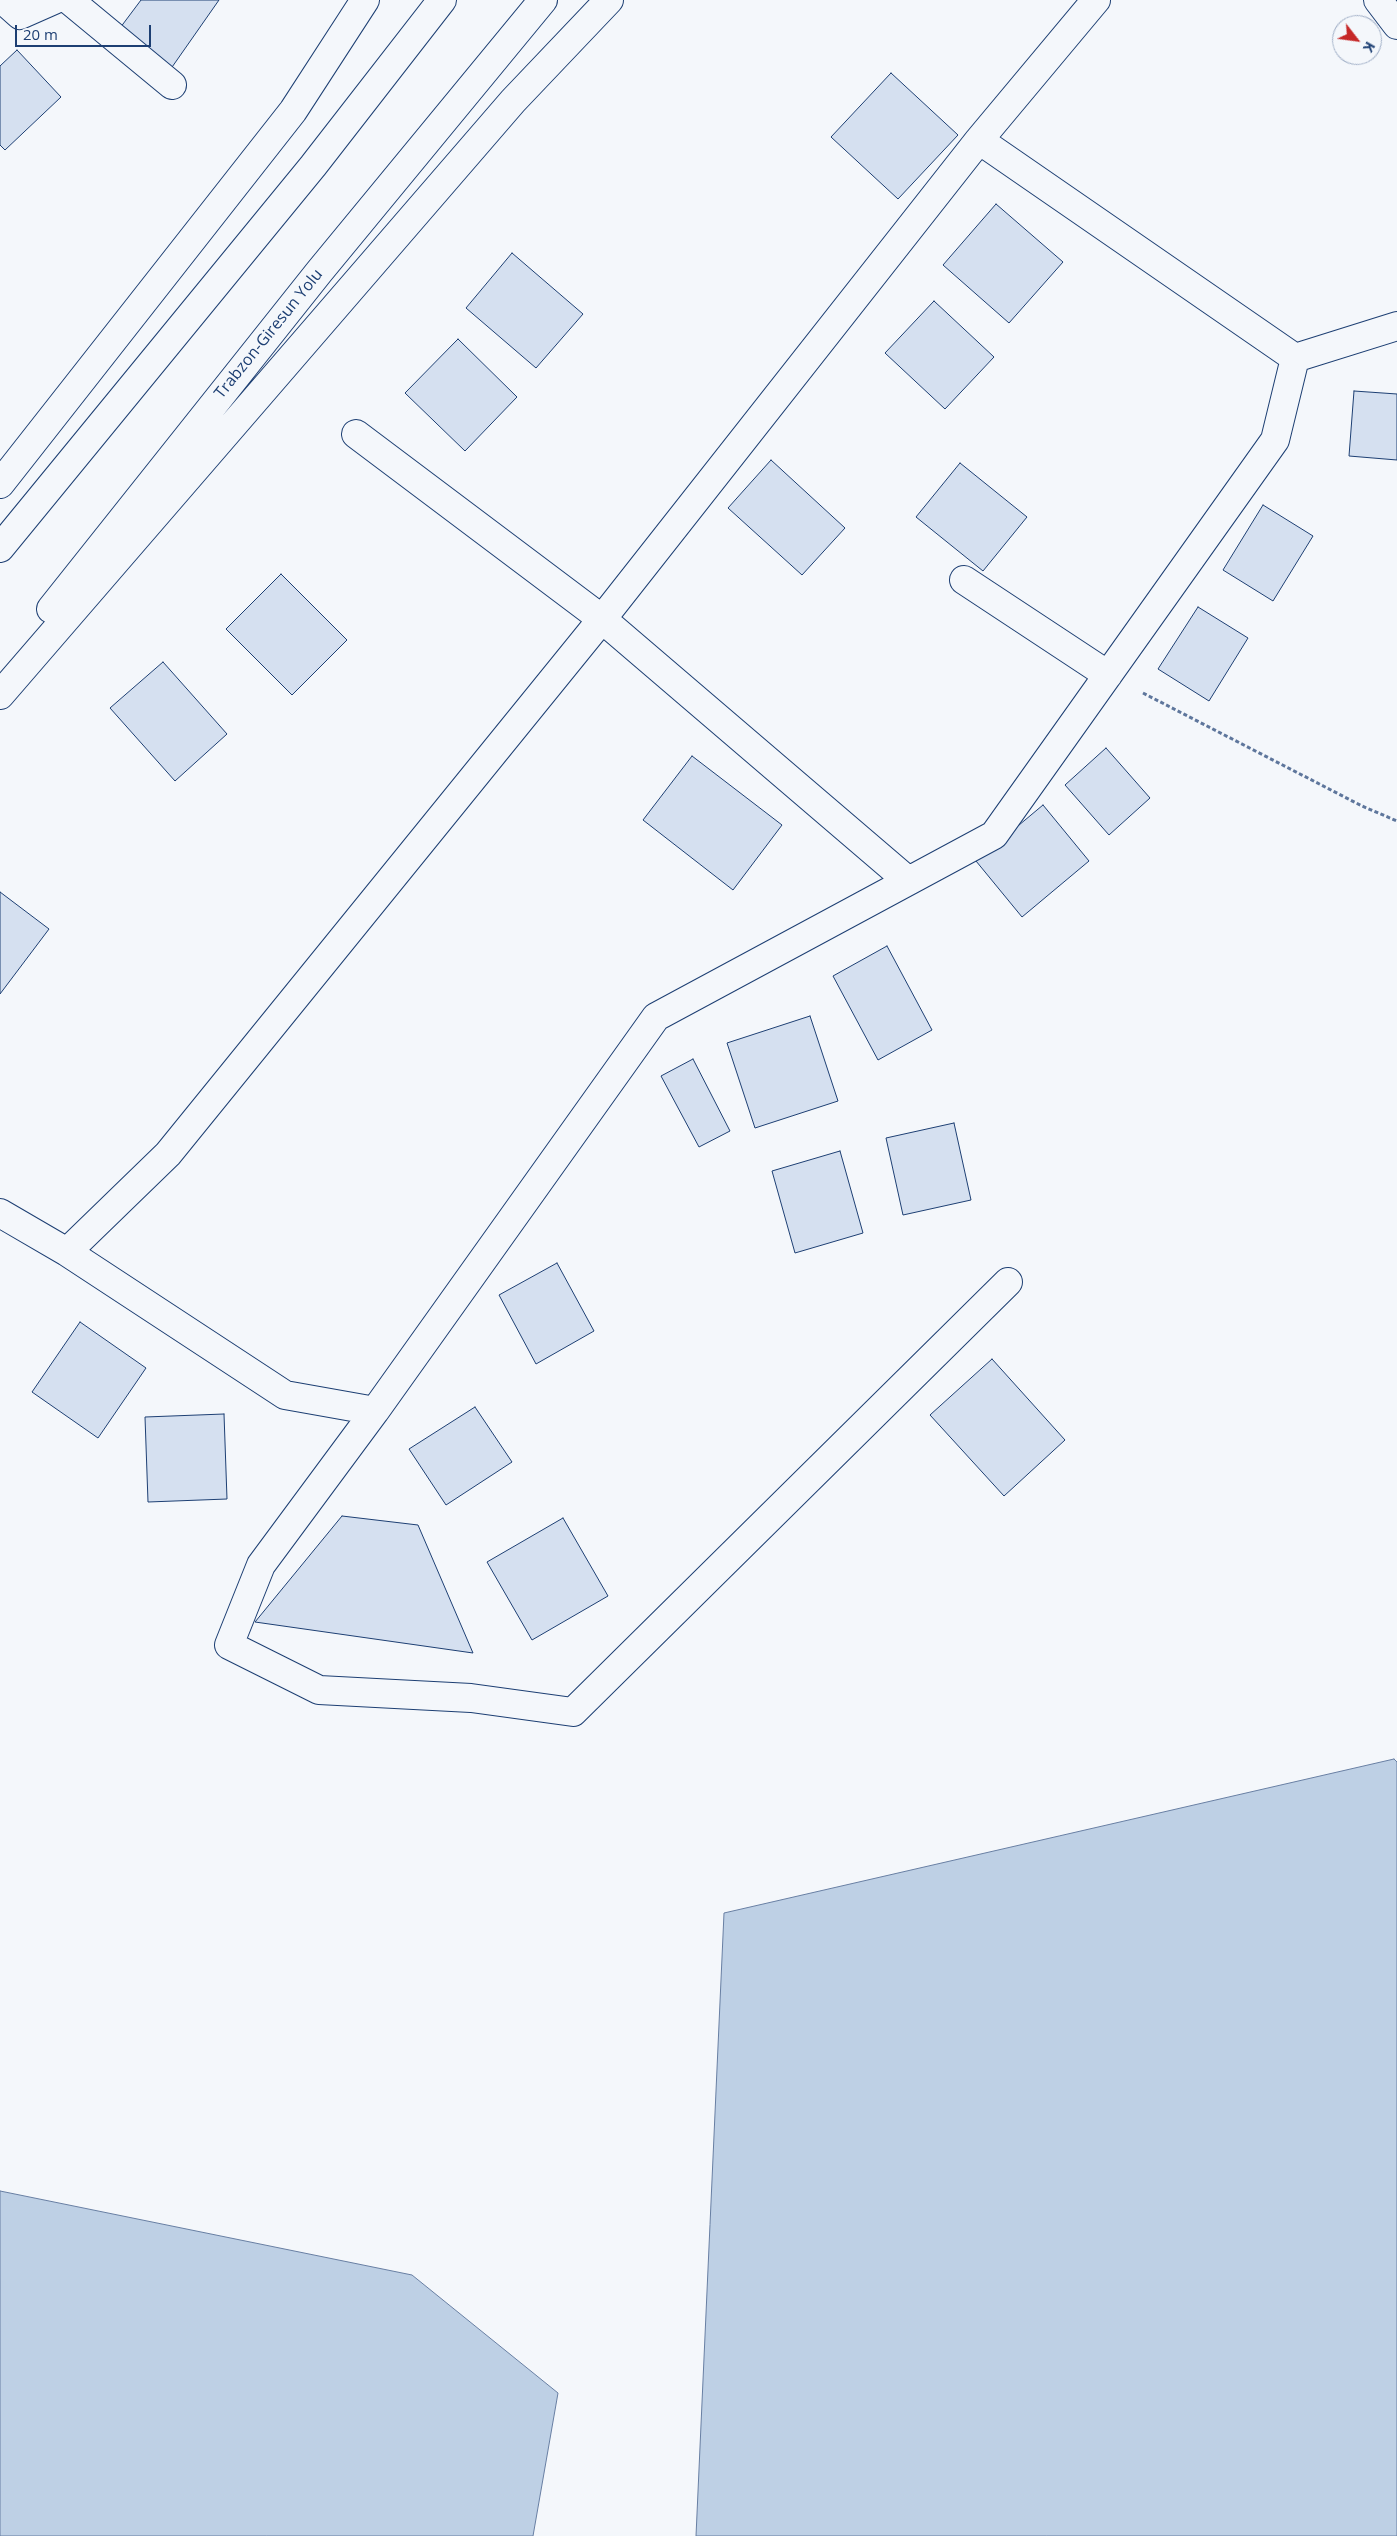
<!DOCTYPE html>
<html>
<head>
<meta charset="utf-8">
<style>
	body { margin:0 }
	#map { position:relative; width:1397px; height:2536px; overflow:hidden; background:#f4f7fb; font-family:"Open Sans",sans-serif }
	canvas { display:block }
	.north { position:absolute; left:1332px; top:15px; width:50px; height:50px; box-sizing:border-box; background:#f4f7fb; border:1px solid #9eadc5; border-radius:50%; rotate:120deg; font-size:14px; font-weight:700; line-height:20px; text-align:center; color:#1d3f73 }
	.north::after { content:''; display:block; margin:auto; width:18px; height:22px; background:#c62828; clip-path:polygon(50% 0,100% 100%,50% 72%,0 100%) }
	.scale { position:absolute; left:15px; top:25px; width:136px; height:22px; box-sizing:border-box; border:2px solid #1d3f73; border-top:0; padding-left:6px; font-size:15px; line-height:18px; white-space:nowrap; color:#1d3f73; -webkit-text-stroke:4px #f4f7fb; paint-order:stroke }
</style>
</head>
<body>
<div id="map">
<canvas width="1397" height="2536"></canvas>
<div class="north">K</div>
<div class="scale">20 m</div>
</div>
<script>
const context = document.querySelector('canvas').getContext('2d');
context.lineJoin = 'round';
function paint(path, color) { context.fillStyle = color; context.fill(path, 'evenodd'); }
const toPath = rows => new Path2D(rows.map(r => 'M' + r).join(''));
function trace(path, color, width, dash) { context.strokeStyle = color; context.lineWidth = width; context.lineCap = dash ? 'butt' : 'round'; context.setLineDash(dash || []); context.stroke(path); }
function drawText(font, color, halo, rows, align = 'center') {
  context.font = font + ' "Open Sans",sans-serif'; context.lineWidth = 4; context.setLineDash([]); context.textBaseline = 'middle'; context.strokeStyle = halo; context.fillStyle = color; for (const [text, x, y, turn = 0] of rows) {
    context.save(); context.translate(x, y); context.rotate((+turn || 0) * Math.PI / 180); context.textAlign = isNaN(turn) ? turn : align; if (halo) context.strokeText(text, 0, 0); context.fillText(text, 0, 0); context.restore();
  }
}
const water = toPath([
	[1394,1759,1397,1762,1397,2536,696,2536,724,1913,1394,1759],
	[0,2191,412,2275,558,2393,533,2536,0,2536,0,2191]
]);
paint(water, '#bed0e5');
trace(water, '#687fa3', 1);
const building = toPath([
	[141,0,219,0,170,70,117,32,141,0],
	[17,50,61,97,5,150,0,145,0,66,17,50],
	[891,73,958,135,898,199,831,137,891,73],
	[996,204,1063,262,1009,323,943,265,996,204],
	[512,253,583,314,536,368,466,308,512,253],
	[934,301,994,357,945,409,885,353,934,301],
	[458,339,517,397,465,451,405,393,458,339],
	[1354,391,1397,394,1397,460,1349,456,1354,391],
	[771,460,845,528,802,575,728,508,771,460],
	[960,463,1027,517,983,571,916,517,960,463],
	[1263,505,1313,536,1273,601,1223,570,1263,505],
	[281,574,347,640,292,695,226,629,281,574],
	[1198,607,1248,638,1209,701,1158,669,1198,607],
	[163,662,227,734,175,781,110,708,163,662],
	[1106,748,1150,798,1109,835,1065,785,1106,748],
	[692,756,782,825,733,890,643,820,692,756],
	[1043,805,1089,861,1022,917,976,861,1043,805],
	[0,892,49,929,0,994,0,892],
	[887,946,932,1030,878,1060,833,976,887,946],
	[810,1016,838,1101,755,1128,727,1043,810,1016],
	[693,1059,730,1131,699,1147,661,1076,693,1059],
	[954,1123,971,1200,903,1215,886,1138,954,1123],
	[840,1151,863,1233,795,1253,772,1171,840,1151],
	[557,1263,594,1331,536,1364,499,1295,557,1263],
	[80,1322,146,1368,98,1438,32,1392,80,1322],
	[992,1359,1065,1440,1004,1496,930,1415,992,1359],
	[475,1407,512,1462,446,1505,409,1449,475,1407],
	[224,1414,227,1499,148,1502,145,1417,224,1414],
	[342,1516,418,1525,473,1653,255,1622,342,1516],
	[563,1518,608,1596,532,1640,487,1562,563,1518]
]);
paint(building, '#d5e0f0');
trace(building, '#1d3f73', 1);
const minor = toPath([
	[3,0,20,15,54,0],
	[69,0,172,85],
	[1378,0,1397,25],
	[979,140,1295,358],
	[356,434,602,619,907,880],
	[964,580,1108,675],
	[0,1213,67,1252,285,1395,375,1411,656,1017,994,835,1275,440,1295,358,1397,326],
	[67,1252,168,1154,602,619,979,140,1096,0],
	[375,1411,261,1565,229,1645,319,1690,471,1698,573,1712,1008,1282]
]);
const highway = toPath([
	[0,484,293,111,365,0],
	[0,548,313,166,442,0],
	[51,609,319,272,543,0],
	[0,695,513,101,609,0]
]);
trace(minor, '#1d3f73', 30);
trace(highway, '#1d3f73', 30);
trace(toPath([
	[1143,693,1362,806,1397,821]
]), '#5e769c', 3, [4, 2.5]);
trace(minor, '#f4f7fb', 28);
trace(highway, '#f4f7fb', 28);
drawText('16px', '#1d3f73', '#f4f7fb', [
	["Trabzon-Giresun Yolu",269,334,-51]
]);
</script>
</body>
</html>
